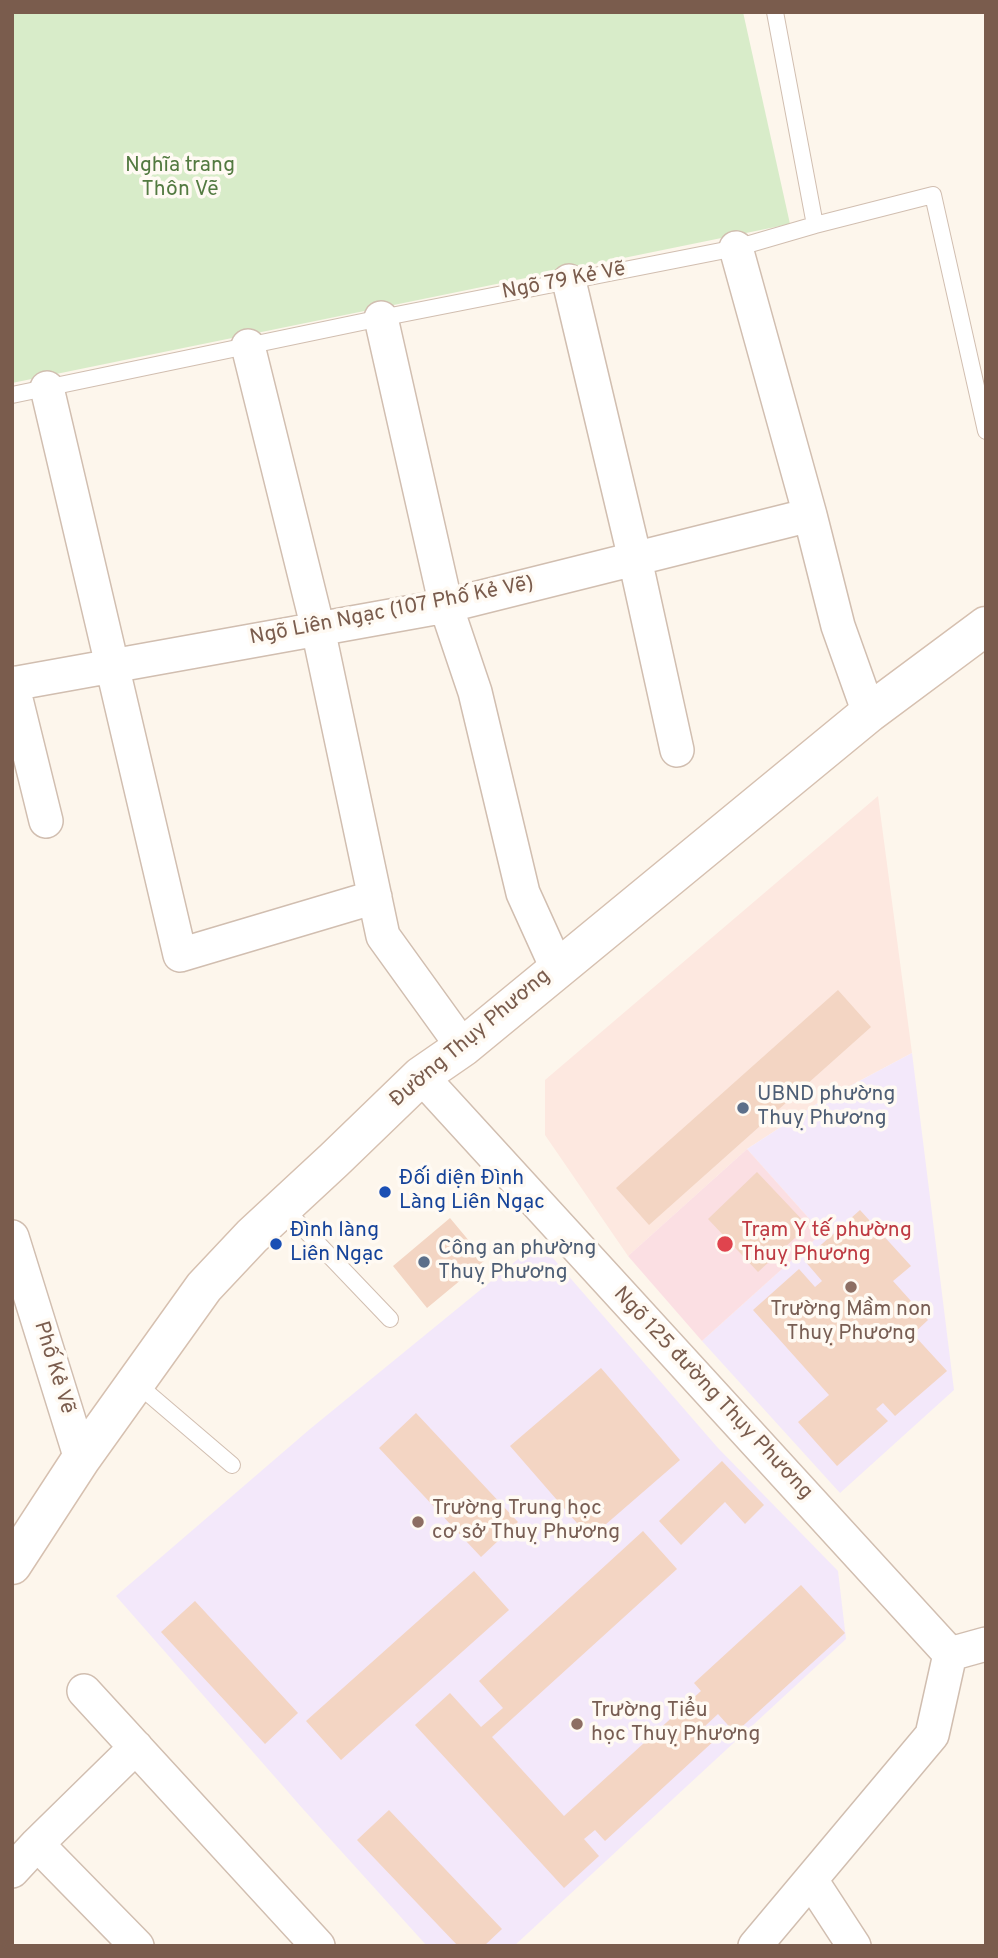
<!DOCTYPE html>
<html>
<head>
<meta charset="utf-8">
<style>
	body { margin:0 }
	#map { position:relative; width:998px; height:1958px; overflow:hidden; background:#fdf6ec; font-family:Overpass,sans-serif }
	canvas { display:block }
	.frame { position:absolute; inset:0; border:14px solid #7a5c4d; pointer-events:none }
</style>
</head>
<body>
<div id="map">
<canvas width="998" height="1958"></canvas>
<div class="frame"></div>
</div>
<script>
const context = document.querySelector('canvas').getContext('2d');
context.lineJoin = 'round';
function paint(path, color) { context.fillStyle = color; context.fill(path, 'evenodd'); }
const toPath = rows => new Path2D(rows.map(r => 'M' + r).join(''));
function trace(path, color, width, dash) { context.strokeStyle = color; context.lineWidth = width; context.lineCap = dash ? 'butt' : 'round'; context.setLineDash(dash || []); context.stroke(path); }
function drawText(font, color, halo, rows, align = 'center') {
  context.font = font + ' Overpass,sans-serif'; context.lineWidth = 7; context.setLineDash([]); context.textBaseline = 'middle'; context.strokeStyle = halo; context.fillStyle = color; for (const [text, x, y, turn = 0] of rows) {
    context.save(); context.translate(x, y); context.rotate((+turn || 0) * Math.PI / 180); context.textAlign = isNaN(turn) ? turn : align; if (halo) context.strokeText(text, 0, 0); context.fillText(text, 0, 0); context.restore();
  }
}
paint(toPath([
	[878,796,912,1053,818,1103,747,1149,628,1256,545,1135,545,1080]
]), '#fde8e0');
paint(toPath([
	[912,1053,954,1390,840,1493,702,1341,822,1233,747,1149,818,1103],
	[539,1242,718,1448,838,1571,846,1639,514,1946,427,1946,303,1809,116,1596,310,1429]
]), '#f3e8fa');
paint(toPath([
	[747,1149,822,1233,702,1341,628,1256]
]), '#fbdfe3');
paint(toPath([
	[12,12,743,12,790,224,12,383]
]), '#d8ecc9');
paint(toPath([
	[838,990,871,1027,649,1225,616,1188],
	[757,1172,808,1226,758,1272,708,1219],
	[860,1210,911,1266,893,1281,928,1320,913,1334,947,1371,895,1416,883,1403,876,1409,888,1421,837,1466,798,1422,829,1395,753,1310,799,1269,815,1287,822,1281,804,1260],
	[450,1218,485,1260,427,1308,393,1266],
	[601,1368,680,1460,590,1538,510,1446],
	[416,1413,518,1522,481,1557,379,1448],
	[722,1461,764,1505,745,1524,725,1502,681,1545,659,1521],
	[643,1531,677,1569,492,1737,564,1816,701,1691,694,1683,801,1585,845,1633,735,1733,718,1714,705,1726,716,1739,605,1841,595,1830,584,1839,599,1856,564,1888,415,1725,450,1693,481,1727,503,1708,479,1681],
	[474,1571,509,1610,341,1760,306,1721],
	[195,1601,298,1713,265,1744,161,1632],
	[389,1810,502,1929,484,1946,458,1946,357,1840]
]), '#f3d5c3');
const service = toPath([
	[775,12,815,225],
	[12,395,381,318,736,248,815,225,933,195,986,431],
	[283,1207,390,1319],
	[136,1383,232,1465]
]);
const minor = toPath([
	[736,248,810,515,838,626,869,713],
	[569,281,635,559,677,750],
	[381,318,446,606,475,692,523,893,557,968],
	[248,346,318,629,383,936,463,1047],
	[47,388,180,955,375,897],
	[12,683,46,821],
	[12,684,446,606,810,515],
	[421,1076,950,1654],
	[12,1237,81,1459],
	[950,1654,986,1644],
	[84,1691,318,1946],
	[37,1844,137,1946],
	[12,1871,37,1844,136,1747],
	[811,1880,854,1946],
	[755,1946,932,1735,950,1654]
]);
const secondary = toPath([
	[12,1565,81,1459,204,1287,252,1236,334,1160,421,1076,463,1047,869,713,986,626]
]);
trace(service, '#d1beb0', 18);
trace(minor, '#d1beb0', 36);
trace(secondary, '#d6c0b0', 41);
trace(service, '#fff', 16);
trace(minor, '#fff', 33);
trace(secondary, '#fff', 38);
for (const [x, y, r, color] of [
	[743,1108,7,"#5c6f8a"],
	[385,1192,7,"#1a4fb4"],
	[276,1244,7,"#1a4fb4"],
	[725,1244,9,"#e0444e"],
	[424,1262,7,"#5c6f8a"],
	[851,1287,7,"#8d6e63"],
	[418,1522,7,"#8d6e63"],
	[577,1724,7,"#8d6e63"]
]) { const dot = new Path2D(); dot.arc(x, y, r, 0, 2 * Math.PI); context.fillStyle = color; context.fill(dot); trace(dot, '#fffaf3', 2.5); }
drawText('21px', '#537a41', '#fffaf3', [
	["Nghĩa trang",180,167],
	["Thôn Vẽ",180,191]
]);
drawText('21px', '#7a5c4d', '#fffaf3', [
	["Ngõ 79 Kẻ Vẽ",564,282,-11],
	["Ngõ Liên Ngạc (107 Phố Kẻ Vẽ)",392,612,-11],
	["Đường Thụy Phương",471,1039,-40],
	["Phố Kẻ Vẽ",53,1368,73],
	["Ngõ 125 đường Thụy Phương",712,1394,47]
]);
drawText('21px', '#4e5e75', '#fffaf3', [
	["UBND phường",757,1096],
	["Thuỵ Phương",757,1120],
	["Công an phường",438,1250],
	["Thuỵ Phương",438,1274]
], 'left');
drawText('21px', '#164399', '#fffaf3', [
	["Đối diện Đình",399,1180],
	["Làng Liên Ngạc",399,1204],
	["Đình làng",290,1232],
	["Liên Ngạc",290,1256]
], 'left');
drawText('21px', '#be3a42', '#fffaf3', [
	["Trạm Y tế phường",741,1232],
	["Thuỵ Phương",741,1256]
], 'left');
drawText('21px', '#785e54', '#fffaf3', [
	["Trường Mầm non",851,1311,"center"],
	["Thuỵ Phương",851,1335,"center"],
	["Trường Trung học",432,1510],
	["cơ sở Thuỵ Phương",432,1534],
	["Trường Tiểu",591,1712],
	["học Thuỵ Phương",591,1736]
], 'left');
</script>
</body>
</html>
